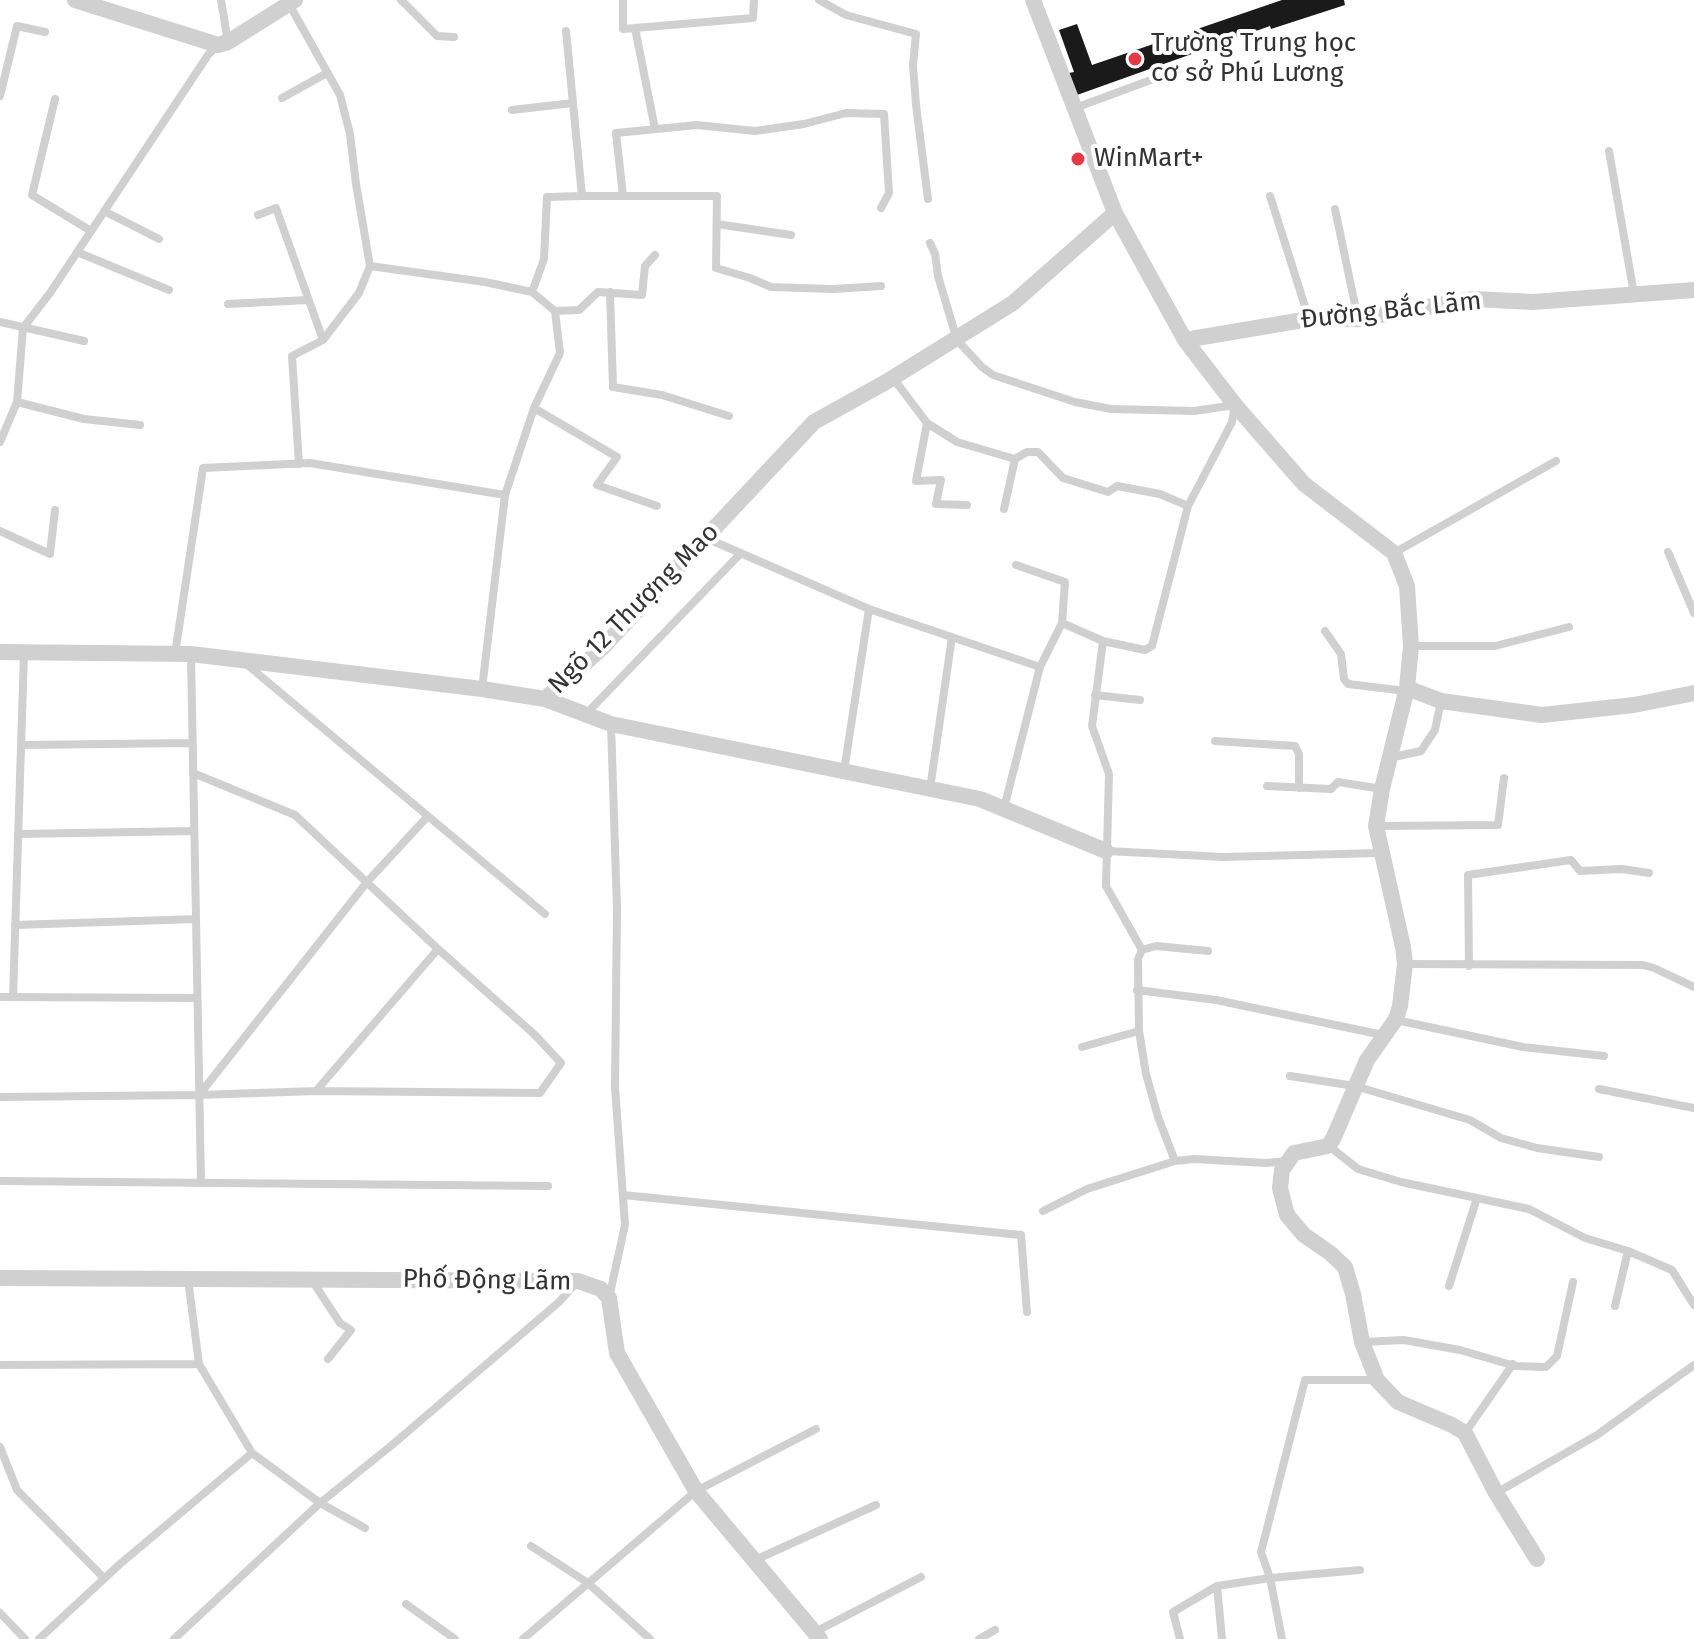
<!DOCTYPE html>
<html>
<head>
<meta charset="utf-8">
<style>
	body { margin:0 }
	canvas { display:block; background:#fff }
</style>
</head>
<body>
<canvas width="1694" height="1639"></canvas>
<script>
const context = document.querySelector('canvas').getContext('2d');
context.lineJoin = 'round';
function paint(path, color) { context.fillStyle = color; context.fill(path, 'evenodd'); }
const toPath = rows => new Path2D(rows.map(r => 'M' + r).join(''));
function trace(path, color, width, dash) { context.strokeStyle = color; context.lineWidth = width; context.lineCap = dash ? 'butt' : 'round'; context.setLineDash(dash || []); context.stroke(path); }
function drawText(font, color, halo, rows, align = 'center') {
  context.font = font + ' "Fira Sans",sans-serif'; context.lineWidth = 8; context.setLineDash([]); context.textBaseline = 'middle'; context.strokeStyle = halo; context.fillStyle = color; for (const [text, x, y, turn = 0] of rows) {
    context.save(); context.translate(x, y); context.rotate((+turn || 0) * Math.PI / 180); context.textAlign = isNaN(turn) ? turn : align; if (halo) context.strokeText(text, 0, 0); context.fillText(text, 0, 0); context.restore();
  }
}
paint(toPath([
	[1282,0,1344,0,1345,5,1271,29,1270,26,1077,95,1069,73,1074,72,1059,30,1077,24,1092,65]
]), '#1a1a1a');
trace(toPath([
	[221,0,228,42],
	[401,0,437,36,454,37],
	[623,0,623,29,753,18,754,0],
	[819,0,846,15,916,34,913,65,916,105,928,199],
	[289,4,340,95,350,134,356,184,370,266,359,293,323,340],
	[635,28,655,129],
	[566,31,582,196],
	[0,96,17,26,45,32],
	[282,98,327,73],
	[55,99,32,195,91,231],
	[1075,108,1178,70],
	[512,110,573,103],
	[1609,151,1634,294],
	[623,196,616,133,697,125,755,131,804,124,846,113,884,114,889,193,881,208],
	[1270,196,1309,319],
	[1335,209,1358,319],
	[104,211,159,239],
	[258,215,276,208,323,340,292,356,299,464],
	[717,224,791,235],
	[930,243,935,254,938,276,957,340,982,367,993,375,1075,402,1111,409,1194,411,1235,405,1232,422,1188,506,1152,646,1145,650,1103,641,1062,623,1065,582,1016,565],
	[77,252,169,290],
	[370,266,485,282,532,292,555,311,560,353,534,408,505,495,482,689],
	[532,292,544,259,547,197,582,196,717,196,716,268,750,278,771,287,833,289,881,286],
	[610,292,613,387,662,395,729,416],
	[228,304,308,300],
	[555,311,579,310,598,292,642,295,645,266,655,255],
	[0,322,84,341],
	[893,378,927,423,957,442,1015,459,1027,452,1038,452,1063,478,1108,492,1117,486,1160,494,1188,506],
	[17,402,84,419,140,425],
	[534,408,617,457,597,485,657,506],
	[927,423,916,481,941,480,936,504,967,505],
	[0,442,17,402,23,328,50,293,208,55,217,46],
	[1004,509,1015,459],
	[0,531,50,554,55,510],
	[706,538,869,609,1040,667],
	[1668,552,1694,613],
	[1394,553,1556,461],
	[1325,631,1341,654,1344,679,1348,684,1406,691],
	[1103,641,1092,726,1109,774,1106,886,1142,950],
	[1411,646,1495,646,1569,627],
	[175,654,203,468,310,463,505,495],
	[191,655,201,1182],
	[245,663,545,914],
	[1095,695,1140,700],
	[586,714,741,553],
	[1215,741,1295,746,1299,754,1299,788],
	[21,745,192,743],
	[1389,758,1421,751,1435,730,1441,701],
	[844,771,869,609],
	[1267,786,1331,789,1338,782,1382,789],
	[930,789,952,637],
	[1004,808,1040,667,1062,623],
	[1376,826,1498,825,1504,778],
	[18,834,194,831],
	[1107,851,1223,857,1380,853],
	[15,925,196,919],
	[1405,964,1643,965,1654,968,1694,987],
	[1469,966,1468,875,1571,860,1580,871,1622,869,1649,873],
	[1137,990,1216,1000,1383,1035],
	[0,997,197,998],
	[13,997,24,653],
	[1396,1020,1523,1047,1604,1056],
	[1082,1047,1139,1031],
	[1290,1076,1355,1086,1470,1120,1501,1138,1537,1148,1599,1157],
	[1599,1089,1694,1108],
	[316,1091,438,949],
	[199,1095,367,882,428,816],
	[0,1097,199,1095,316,1091,540,1093,561,1063,534,1034,438,949,295,815,193,773],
	[1329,1146,1358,1169,1401,1182,1529,1209,1585,1238,1628,1251,1672,1270,1694,1305],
	[1175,1161,1158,1117,1146,1074,1139,1031,1138,959,1142,950,1156,946,1208,951],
	[0,1181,548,1186],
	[623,1195,1021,1235,1027,1312],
	[1043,1211,1087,1189,1175,1161,1194,1159,1266,1163,1287,1161],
	[188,1279,199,1364,252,1453,320,1503,365,1528],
	[311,1279,340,1323,351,1330,328,1359],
	[1449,1286,1477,1198],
	[609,1298,625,1225,615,1087,617,909,611,724],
	[1615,1306,1628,1251],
	[1363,1342,1404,1340,1460,1350,1515,1366,1546,1367,1557,1356,1573,1282],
	[0,1365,199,1364],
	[1465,1433,1513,1364],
	[0,1447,17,1490,104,1578],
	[1496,1493,1597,1435,1694,1365],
	[531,1546,588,1583,650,1639],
	[755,1560,876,1505],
	[1217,1586,1222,1639],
	[406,1604,455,1639],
	[0,1613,25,1639],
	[815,1632,921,1577],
	[39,1639,120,1564,252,1453],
	[174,1639,320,1503,392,1445,559,1302,577,1282],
	[523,1639,696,1491,816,1429],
	[979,1639,995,1630],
	[1180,1639,1173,1612,1217,1586,1270,1578,1360,1570],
	[1282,1639,1270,1578,1261,1552,1305,1380,1376,1380]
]), '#d0d0d0', 8);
trace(toPath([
	[75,0,218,45,228,42,295,0],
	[1033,0,1115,213,1185,340,1235,405,1304,484,1394,553,1407,586,1411,646,1407,688,1382,789,1376,826,1403,947,1405,964,1400,1006,1396,1019,1367,1060,1333,1139,1328,1146,1294,1153,1282,1170,1280,1188,1287,1215,1304,1235,1330,1253,1345,1267,1353,1294,1362,1342,1377,1380,1398,1402,1452,1425,1465,1433,1496,1493,1537,1559],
	[1185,340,1309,319,1358,319,1474,299,1533,302,1694,290],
	[0,652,191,654,482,689,545,699,603,647,814,422,886,382,1013,303,1115,213],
	[1407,688,1441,701,1542,715,1634,705,1694,693],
	[545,699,611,724,980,799,1106,851],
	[0,1278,578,1281,601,1289,609,1298,617,1353,696,1491,820,1639]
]), '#d0d0d0', 16);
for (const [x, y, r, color] of [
	[1135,59,8,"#e63946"],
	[1078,159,8,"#e63946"]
]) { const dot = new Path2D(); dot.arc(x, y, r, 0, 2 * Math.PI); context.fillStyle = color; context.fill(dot); trace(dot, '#fff', 3); }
drawText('26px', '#333', '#fff', [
	["Trường Trung học",1151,44],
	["cơ sở Phú Lương",1151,74],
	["WinMart+",1094,159]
], 'left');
drawText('26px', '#333', '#fff', [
	["Đường Bắc Lãm",1391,311,-6],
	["Ngõ 12 Thượng Mao",634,609,-45],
	["Phố Động Lãm",487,1281,1]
]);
</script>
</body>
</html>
